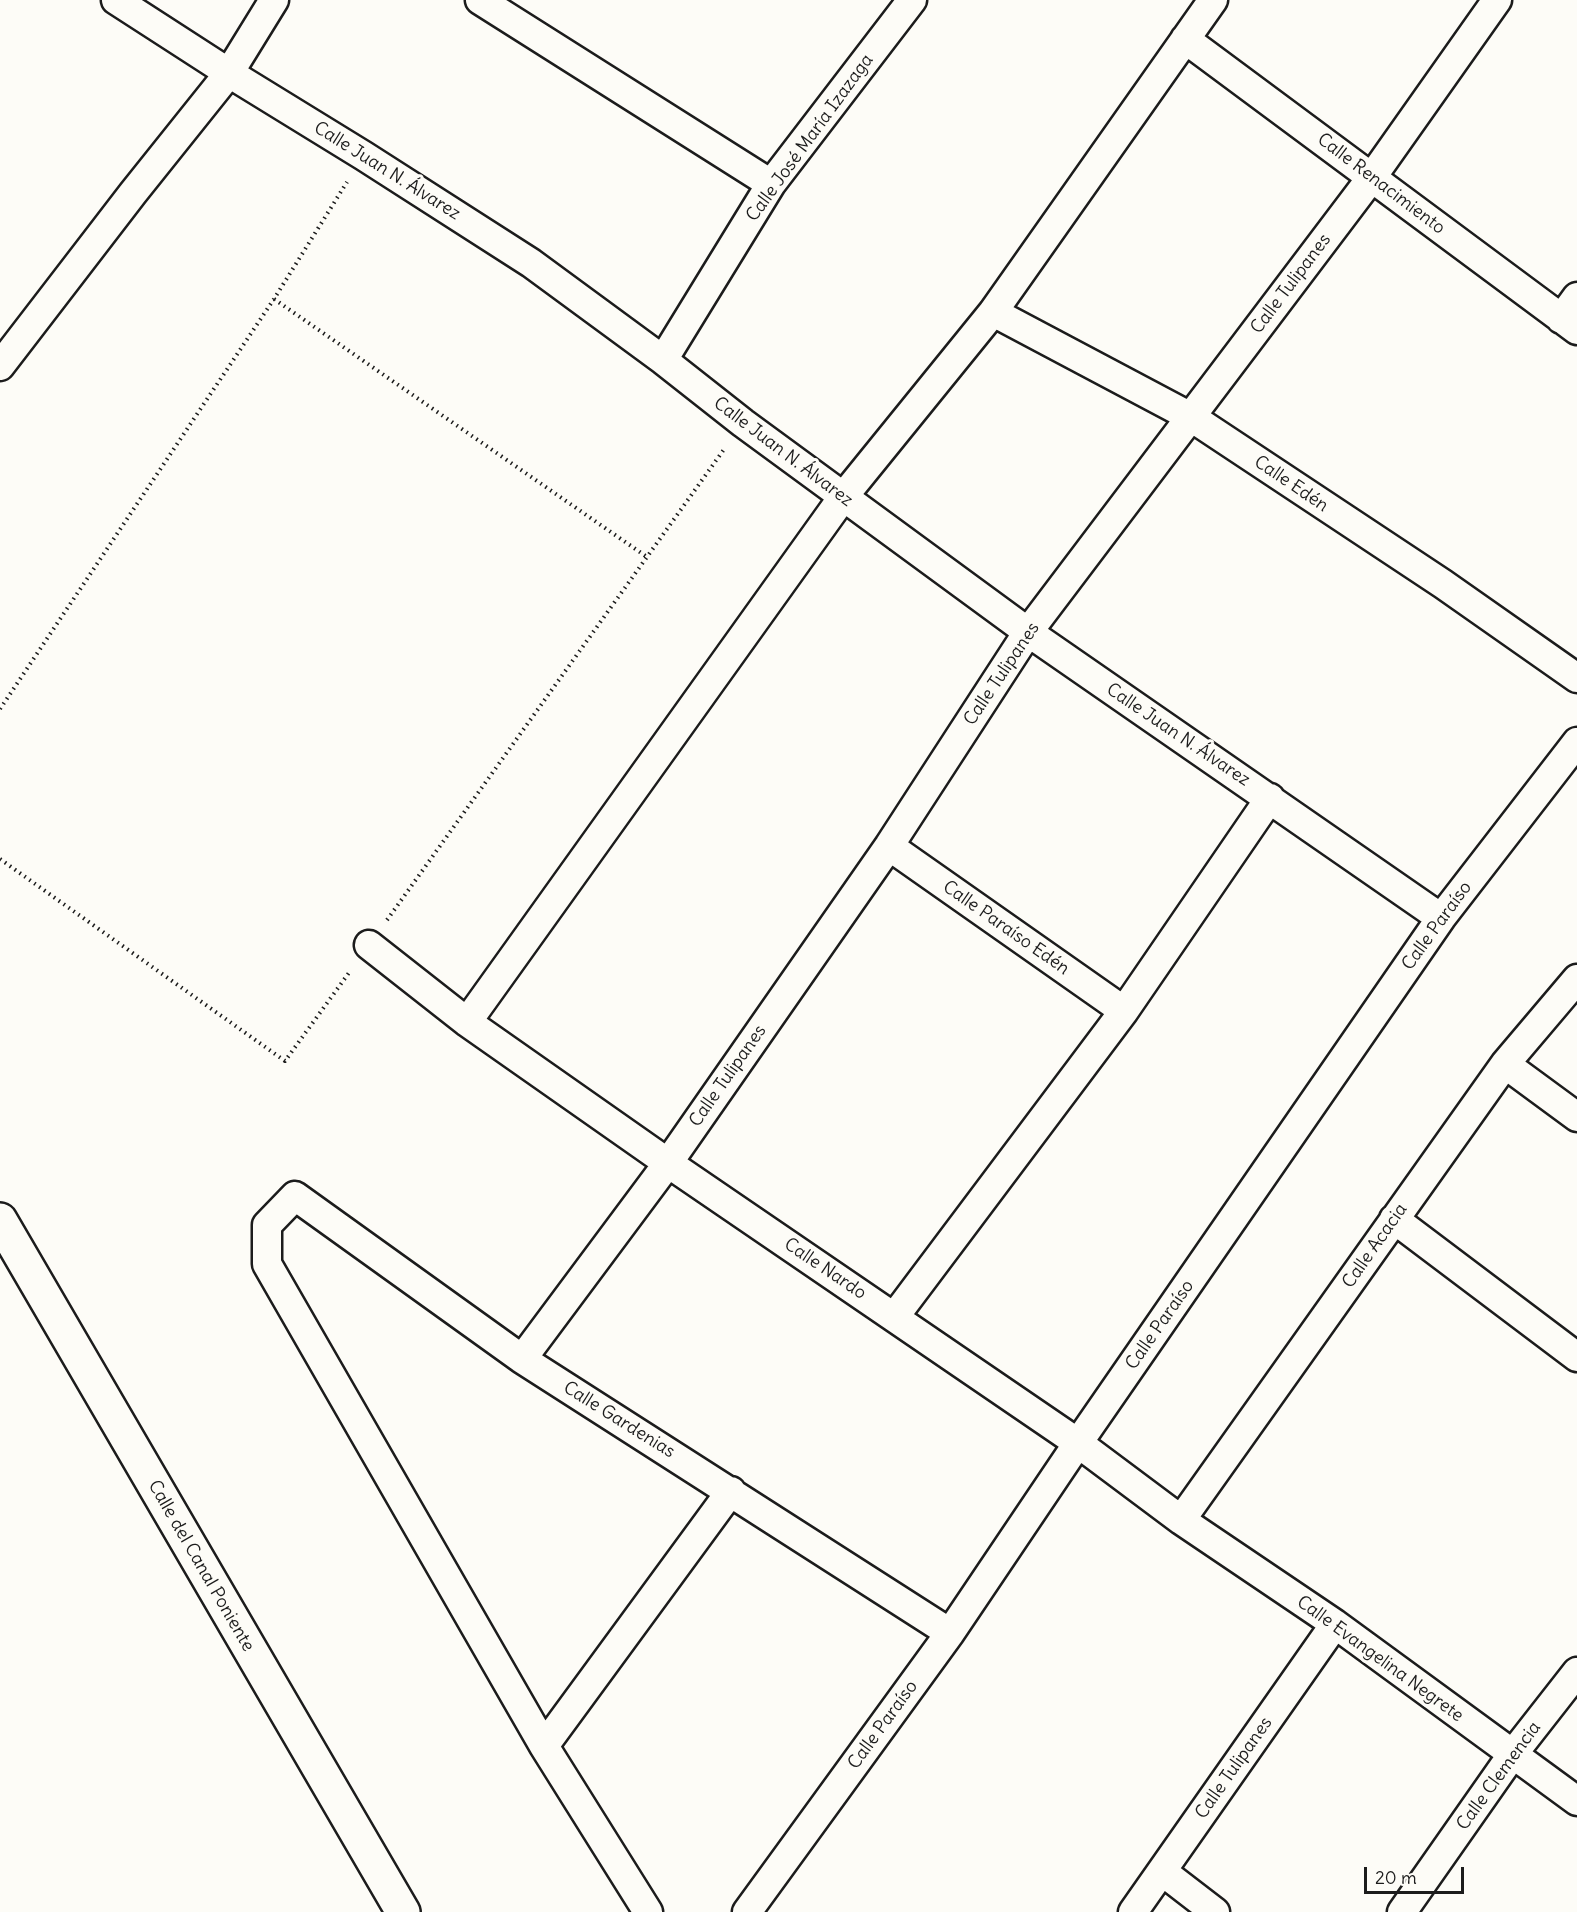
<!DOCTYPE html>
<html>
<head>
<meta charset="utf-8">
<style>
	body { margin:0 }
	#map { position:relative; width:1577px; height:1912px; overflow:hidden; background:#fdfcf7; font-family:Delius,sans-serif }
	canvas { display:block }
	.scale { position:absolute; left:1364px; top:1867px; width:100px; height:27px; box-sizing:border-box; border:3px solid #1c1c1c; border-top:0; padding-left:8px; font-size:18px; line-height:21px; white-space:nowrap; color:#1c1c1c; -webkit-text-stroke:4px #fdfcf7; paint-order:stroke }
</style>
</head>
<body>
<div id="map">
<canvas width="1577" height="1912"></canvas>
<div class="scale">20 m</div>
</div>
<script>
const context = document.querySelector('canvas').getContext('2d');
context.lineJoin = 'round';
const toPath = rows => new Path2D(rows.map(r => 'M' + r).join(''));
function trace(path, color, width, dash) { context.strokeStyle = color; context.lineWidth = width; context.lineCap = dash ? 'butt' : 'round'; context.setLineDash(dash || []); context.stroke(path); }
function drawText(font, color, halo, rows, align = 'center') {
  context.font = font + ' Delius,sans-serif'; context.lineWidth = 6; context.setLineDash([]); context.textBaseline = 'middle'; context.strokeStyle = halo; context.fillStyle = color; for (const [text, x, y, turn = 0] of rows) {
    context.save(); context.translate(x, y); context.rotate((+turn || 0) * Math.PI / 180); context.textAlign = isNaN(turn) ? turn : align; if (halo) context.strokeText(text, 0, 0); context.fillText(text, 0, 0); context.restore();
  }
}
const street = toPath([
	[116,0,229,73,364,156,531,263,663,360,743,423,1028,632,1441,918],
	[480,0,771,184],
	[1185,39,1577,330],
	[993,312,1191,417,1443,584,1577,678],
	[1561,319,1577,297],
	[663,360,771,184,912,0],
	[0,366,133,193,229,73,274,0],
	[889,846,1124,1011],
	[369,945,467,1022,668,1163,1078,1443,1181,1520,1335,1624,1577,1801],
	[467,1022,843,497,993,312,1213,0],
	[1505,1064,1577,1117],
	[1394,1219,1577,1357],
	[895,1316,1124,1011,1270,798],
	[522,1359,668,1163,889,846,1028,632,1372,177,1497,0],
	[1181,1520,1505,1064,1577,979],
	[544,1746,731,1491],
	[1163,1872,1215,1912],
	[648,1912,544,1746,267,1264,267,1225,295,1196,522,1359,950,1633],
	[747,1912,950,1633,1078,1443,1441,918,1577,742],
	[1133,1912,1335,1624],
	[1402,1912,1512,1755,1577,1672]
]);
const secondary = toPath([
	[0,1220,403,1912]
]);
trace(street, '#1c1c1c', 33);
trace(secondary, '#1c1c1c', 38);
trace(toPath([
	[274,299,647,557],
	[0,709,274,299,347,182],
	[0,859,285,1061,351,970],
	[387,920,725,448]
]), '#1c1c1c', 4, [1.5, 4.5]);
trace(street, '#fdfcf7', 28);
trace(secondary, '#fdfcf7', 33);
drawText('18px', '#1c1c1c', '#fdfcf7', [
	["Calle José María Izazaga",810,138,-54],
	["Calle Juan N. Álvarez",387,171,32],
	["Calle Renacimiento",1381,184,37],
	["Calle Tulipanes",1291,284,-53],
	["Calle Juan N. Álvarez",783,452,37],
	["Calle Edén",1291,484,34],
	["Calle Tulipanes",1002,674,-56],
	["Calle Juan N. Álvarez",1178,735,34],
	["Calle Paraíso",1437,926,-54],
	["Calle Paraíso Edén",1006,928,35],
	["Calle Tulipanes",728,1076,-55],
	["Calle Acacia",1375,1246,-55],
	["Calle Nardo",825,1269,34],
	["Calle Paraíso",1160,1325,-55],
	["Calle Gardenias",619,1420,32],
	["Calle del Canal Poniente",201,1566,60],
	["Calle Evangelina Negrete",1380,1659,36],
	["Calle Paraíso",883,1725,-54],
	["Calle Tulipanes",1234,1768,-55],
	["Calle Clemencia",1499,1776,-54]
]);
</script>
</body>
</html>
